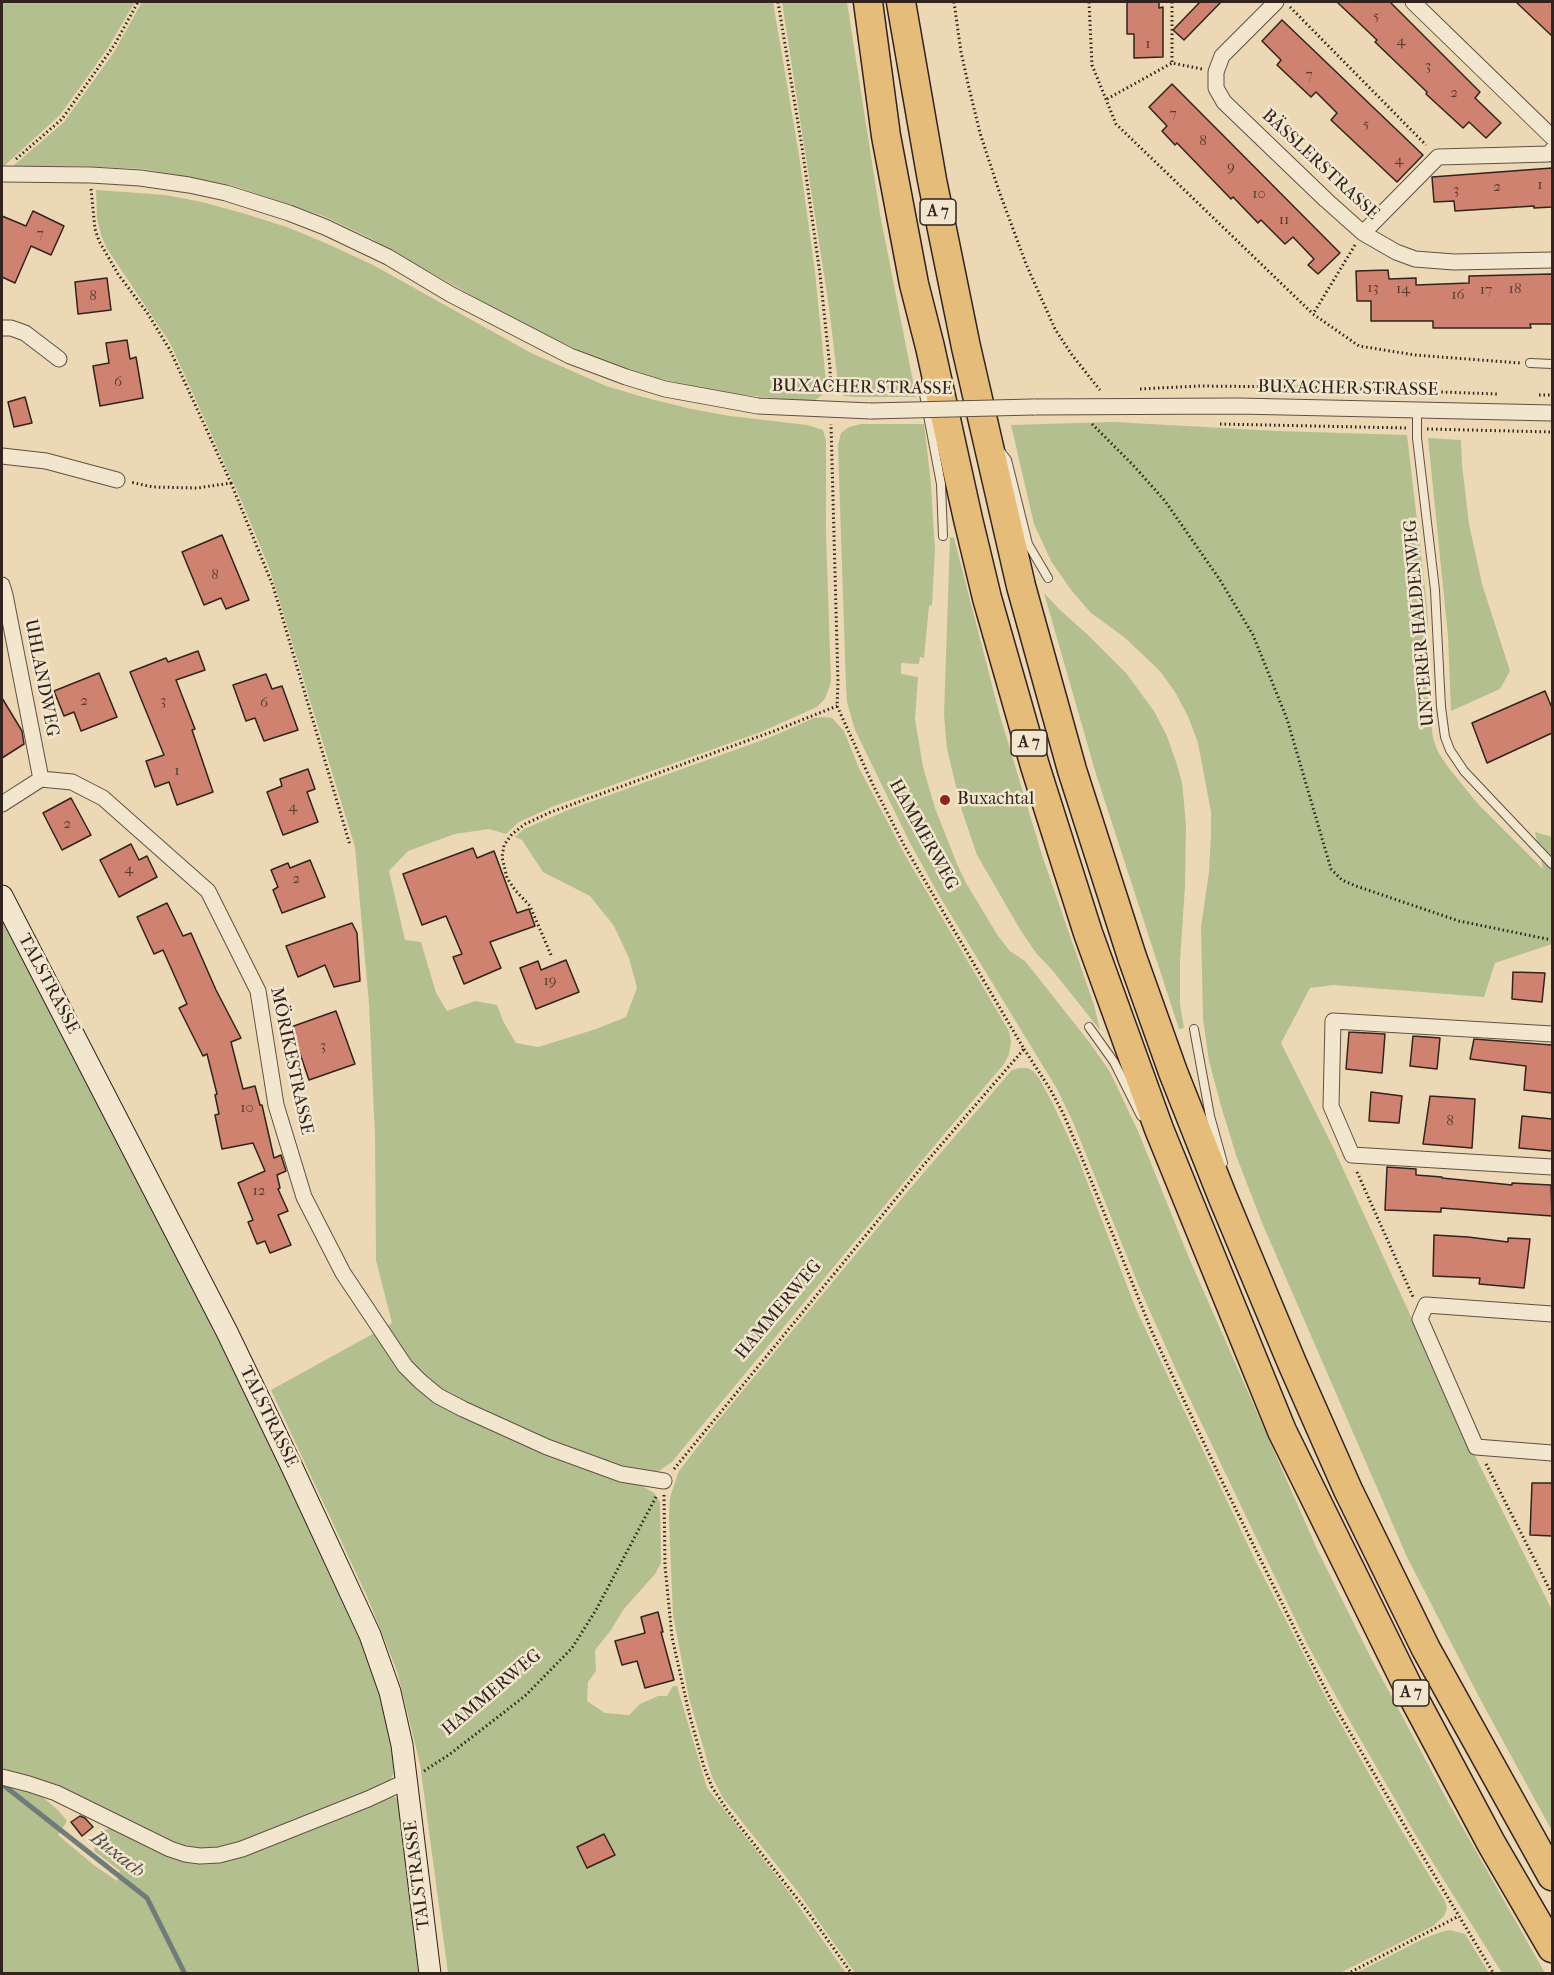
<!DOCTYPE html>
<html>
<head>
<meta charset="utf-8">
<style>
	body { margin:0 }
	#map { position:relative; width:1554px; height:1975px; overflow:hidden; background:#ecd8b4; font-family:"IM FELL French Canon",serif }
	canvas { display:block }
	.frame { position:absolute; inset:0; border:3px solid #32231e; pointer-events:none }
</style>
</head>
<body>
<div id="map">
<canvas width="1554" height="1975"></canvas>
<div class="frame"></div>
</div>
<script>
const context = document.querySelector('canvas').getContext('2d');
context.lineJoin = 'round';
function paint(path, color) { context.fillStyle = color; context.fill(path, 'evenodd'); }
const toPath = rows => new Path2D(rows.map(r => 'M' + r).join(''));
function trace(path, color, width, dash) { context.strokeStyle = color; context.lineWidth = width; context.lineCap = dash ? 'butt' : 'round'; context.setLineDash(dash || []); context.stroke(path); }
function drawText(font, color, halo, rows, align = 'center') {
  context.font = font + ' "IM FELL French Canon",serif'; context.lineWidth = 5; context.setLineDash([]); context.textBaseline = 'middle'; context.strokeStyle = halo; context.fillStyle = color; for (const [text, x, y, turn = 0] of rows) {
    context.save(); context.translate(x, y); context.rotate((+turn || 0) * Math.PI / 180); context.textAlign = isNaN(turn) ? turn : align; if (halo) context.strokeText(text, 0, 0); context.fillText(text, 0, 0); context.restore();
  }
}
paint(toPath([
	[2,2,135,2,108,48,60,115,4,166,2,166],
	[142,2,773,2,799,155,815,272,826,382,822,395,814,401,804,401,725,393,657,378,600,360,542,333,499,311,370,238,326,217,231,185,144,169,79,166,13,166,64,122,114,52],
	[782,2,847,2,880,214,916,397,855,397,844,396,836,389,837,375,829,307],
	[96,190,165,195,202,202,242,213,287,227,330,245,373,265,531,353,606,386,643,397,691,409,730,416,807,425,823,430,826,441,826,533,831,682,825,699,817,707,761,732,554,806,519,822,506,834,489,829,455,834,408,851,389,871,405,940,421,942,436,993,447,1011,475,1001,497,1005,504,1023,516,1043,538,1047,596,1029,626,1017,637,988,629,958,614,926,590,896,543,872,522,840,515,837,524,829,568,810,771,737,814,718,823,717,832,718,844,731,858,766,905,855,1009,1031,1011,1042,1009,1054,1004,1064,930,1151,685,1446,672,1462,659,1471,649,1473,603,1464,472,1409,422,1378,384,1328,392,1323,376,1260,375,1136,369,1004,355,847,270,570,242,502,170,343,106,247,101,235,97,218],
	[1113,422,1278,431,1407,435,1426,597,1428,621,1424,668,1433,738,1438,752,1448,767,1478,804,1543,869,1535,832,1552,837,1552,944,1495,963,1484,997,1334,985,1310,988,1281,1043,1332,1145,1477,1460,1552,1610,1552,1831,1478,1695,1407,1557,1263,1225,1237,1158,1221,1106,1209,1061,1203,1019,1201,927,1209,872,1211,834,1211,812,1198,743,1188,716,1175,692,1160,671,1124,637,1091,613,1071,590,1051,561,1034,524,1011,425],
	[861,424,924,424,931,484,933,519,935,550,932,605,929,606,924,658,920,657,919,664,901,663,901,674,918,677,915,719,923,767,935,808,957,864,966,883,998,936,1010,951,1025,961,1090,1043,1110,1072,1138,1131,1189,1258,1317,1549,1371,1658,1446,1798,1545,1973,1502,1973,1415,1834,1348,1718,1307,1644,1177,1372,1140,1289,1073,1122,1057,1089,940,897,910,843,855,730,847,702,846,686,838,445,841,433,849,427],
	[1428,438,1461,440,1462,465,1469,524,1482,584,1510,671,1500,689,1451,711,1448,636],
	[950,537,954,538,1000,716,1042,855,1094,1005,1100,1030,1053,971,1036,953,1021,931,977,855,962,811,947,749,944,715],
	[1044,593,1059,609,1088,635,1126,673,1154,711,1167,736,1176,762,1182,782,1186,825,1185,886,1180,961,1180,1004,1184,1028,1179,1029,1096,774],
	[2,914,220,1338,365,1647,383,1704,395,1771,390,1781,371,1790,228,1847,209,1849,190,1848,172,1843,50,1783,39,1779,18,1777,58,1810,67,1821,58,1835,95,1866,117,1881,120,1871,94,1851,96,1840,104,1830,110,1828,180,1861,197,1862,241,1856,305,1833,386,1798,394,1797,400,1799,425,1973,2,1973],
	[1019,1068,1027,1068,1033,1071,1039,1078,1053,1104,1078,1158,1136,1309,1256,1562,1325,1696,1397,1823,1445,1901,1447,1909,1444,1916,1433,1926,1340,1973,855,1973,795,1888,723,1798,712,1777,689,1698,673,1615,669,1519,670,1497,679,1471,716,1423,908,1191,1012,1070],
	[378,1331,426,1391,637,1483,654,1493,660,1502,661,1563,655,1574,623,1610,611,1630,595,1650,596,1671,588,1682,587,1701,605,1713,629,1715,640,1704,658,1696,667,1696,673,1686,677,1686,707,1788,785,1887,846,1973,448,1973,420,1764,397,1671,369,1601,271,1390],
	[1450,1930,1465,1934,1489,1973,1356,1973,1425,1938,1441,1932]
]), '#b4bf8f');
trace(toPath([
	[2,1784,147,1898,185,1974]
]), '#707c79', 5);
const building = toPath([
	[1127,2,1159,2,1159,8,1163,7,1163,57,1134,58,1134,34,1127,34,1127,2],
	[1200,2,1221,2,1184,40,1173,30,1200,2],
	[1337,2,1390,2,1480,92,1475,98,1501,123,1486,138,1469,122,1463,128,1426,94,1427,92,1375,42,1377,40,1337,2],
	[1516,2,1552,2,1552,36,1516,2],
	[1282,20,1423,155,1397,182,1331,120,1337,113,1316,92,1311,97,1277,65,1281,60,1262,41,1282,20],
	[1172,84,1340,253,1318,274,1308,265,1314,259,1293,237,1285,244,1261,220,1258,223,1233,197,1231,199,1177,143,1175,145,1162,131,1167,126,1149,107,1172,84],
	[1552,168,1552,207,1534,208,1534,206,1455,211,1454,201,1434,202,1432,177,1552,168],
	[33,211,64,226,51,255,31,246,15,283,2,277,2,216,26,226,33,211],
	[1388,270,1389,279,1416,278,1416,285,1469,283,1469,276,1552,274,1552,324,1530,324,1531,328,1433,328,1433,321,1371,321,1371,301,1357,301,1356,271,1388,270],
	[107,278,111,310,78,314,75,282,107,278],
	[127,340,130,359,136,357,143,398,100,406,93,366,109,363,106,343,127,340],
	[25,397,32,423,14,427,8,402,25,397],
	[222,535,249,600,226,609,221,598,204,605,182,552,222,535],
	[198,651,205,670,176,680,195,729,192,730,213,792,177,805,169,782,155,787,146,761,164,755,130,672,166,658,168,662,198,651],
	[99,673,117,717,81,731,74,712,64,716,54,691,99,673],
	[266,674,272,689,282,686,298,730,264,741,255,718,246,721,233,685,266,674],
	[1545,691,1552,708,1552,733,1487,763,1472,723,1545,691],
	[2,698,22,731,24,744,2,758,2,698],
	[308,769,315,789,307,792,318,822,283,835,267,792,282,786,280,779,308,769],
	[71,798,91,835,62,850,43,813,71,798],
	[131,844,139,860,147,856,157,877,119,897,100,860,131,844],
	[473,848,477,858,494,851,517,913,529,909,535,926,490,942,501,968,464,984,453,957,462,954,446,916,422,925,403,874,473,848],
	[310,860,325,897,282,913,273,890,278,887,271,870,288,863,290,868,310,860],
	[167,903,183,936,191,933,216,990,241,1038,231,1042,243,1089,255,1086,260,1105,262,1105,274,1158,281,1155,286,1171,277,1175,280,1188,278,1189,288,1211,278,1215,291,1245,270,1253,265,1241,257,1244,248,1222,253,1220,238,1183,265,1171,253,1143,222,1149,215,1115,219,1114,215,1095,217,1094,207,1054,203,1056,179,1008,187,1004,163,950,154,954,137,917,167,903],
	[352,923,357,933,360,981,334,987,325,965,298,977,286,946,352,923],
	[566,960,579,992,536,1009,520,968,538,961,541,970,566,960],
	[1513,972,1545,973,1542,1002,1512,999,1513,972],
	[336,1011,355,1064,309,1080,291,1027,336,1011],
	[1349,1032,1385,1034,1382,1073,1346,1069,1349,1032],
	[1413,1036,1440,1038,1437,1069,1410,1066,1413,1036],
	[1474,1039,1552,1045,1552,1093,1524,1090,1526,1066,1470,1059,1474,1039],
	[1371,1092,1402,1096,1399,1123,1369,1121,1371,1092],
	[1430,1096,1475,1099,1472,1148,1423,1144,1430,1096],
	[1522,1116,1552,1119,1552,1151,1519,1148,1522,1116],
	[1387,1167,1416,1169,1416,1175,1442,1177,1442,1178,1512,1185,1512,1183,1551,1185,1552,1216,1441,1208,1441,1212,1385,1210,1387,1167],
	[1434,1235,1468,1237,1508,1242,1508,1238,1530,1239,1524,1288,1479,1284,1480,1278,1433,1276,1434,1235],
	[1532,1483,1552,1483,1552,1536,1530,1535,1532,1483],
	[658,1612,663,1632,661,1632,674,1680,645,1688,637,1661,622,1665,615,1641,645,1633,641,1617,658,1612],
	[80,1816,85,1818,93,1827,82,1836,71,1822,80,1816],
	[604,1834,615,1855,587,1868,577,1847,604,1834]
]);
paint(building, '#cf826f');
trace(building, '#32231e', 1.5);
const lane = toPath([
	[1530,363,1552,364],
	[926,381,924,394,941,484,943,536],
	[1417,410,1417,438,1435,590,1441,707,1445,737,1450,750,1464,771,1552,864],
	[1001,452,1007,460,1028,544,1048,578],
	[1089,1027,1114,1062,1141,1116],
	[1194,1029,1210,1116,1223,1163]
]);
const street = toPath([
	[1276,2,1222,56,1216,72,1216,88,1224,102,1326,200,1363,233,1396,252,1415,259,1454,262,1552,260],
	[1413,2,1552,137],
	[2,174,91,175,140,178,189,185,226,193,289,213,325,227,388,257,450,294,570,356,626,377,665,389,758,406,871,411],
	[1363,233,1438,157,1549,154,1552,150],
	[2,328,11,328,25,333,59,359],
	[1033,407,1239,406,1552,413],
	[2,456,46,461,117,480],
	[2,585,5,595,41,779],
	[2,804,41,779,72,782,103,798,208,891,258,991,276,1105,304,1197,343,1273,405,1366,420,1381,438,1396,463,1409,547,1447,621,1474,664,1481],
	[1552,1034,1333,1021,1331,1106,1352,1155,1552,1167],
	[1552,1314,1426,1305,1420,1319,1476,1447,1552,1453],
	[2,1777,29,1784,56,1793,170,1849,185,1854,200,1856,219,1855,242,1849,368,1799,407,1781]
]);
const secondary = toPath([
	[2,896,227,1332,292,1467,370,1635,390,1692,402,1745,430,1974]
]);
const highway = toPath([
	[868,2,886,136,914,284,930,347,968,519,987,598,1035,766,1088,933,1159,1129,1282,1431,1409,1689,1491,1843,1552,1948],
	[901,2,932,180,966,347,1021,586,1072,770,1132,957,1173,1072,1223,1198,1292,1363,1348,1490,1426,1649,1552,1876]
]);
trace(lane, '#605044', 10);
trace(street, '#605044', 17);
trace(secondary, '#32231e', 23);
trace(highway, '#32231e', 31);
trace(toPath([
	[778,2,802,147,820,274,830,368,831,394],
	[954,2,961,52,969,88,980,133,999,191,1026,264,1055,329,1072,355,1100,390],
	[1089,2,1092,65,1116,124,1313,314],
	[1172,2,1172,63,1202,69],
	[1290,7,1426,145],
	[1107,99,1172,63],
	[16,159,62,119,115,44,138,2],
	[91,189,95,229,99,241,118,274,148,314,170,350,231,483,197,488,153,487,130,482],
	[1355,245,1313,314,1359,346,1415,355,1520,363],
	[1140,389,1199,386,1303,387,1497,394],
	[1539,395,1552,395],
	[1092,424,1133,465,1165,501,1220,580,1253,635,1287,719,1331,869,1342,880,1356,886,1459,921,1552,940],
	[1220,424,1406,428],
	[1427,429,1552,432],
	[231,483,273,586,350,845],
	[551,955,530,906,515,890,507,878,502,857,504,845,512,834,525,824,551,812,774,731,837,706],
	[1024,1049,1050,1089,1063,1113,1080,1153,1152,1332,1219,1475,1301,1642,1331,1700,1407,1830,1494,1974],
	[1357,1172,1413,1297],
	[1486,1464,1552,1594],
	[674,1469,921,1168,1024,1049,905,847,873,785,837,706,838,683,831,424],
	[664,1495,665,1566,672,1637,689,1713,704,1767,712,1787,727,1810,807,1911,852,1974],
	[424,1771,450,1754,525,1696,572,1648,596,1610,657,1495],
	[1347,1974,1459,1916]
]), '#32231e', 3, [1.5, 3]);
trace(lane, '#f3e6ce', 8);
trace(street, '#f3e6ce', 15);
trace(secondary, '#f3e6ce', 21);
trace(highway, '#e6bc7a', 28);
const streetBridge = toPath([
	[871,411,1033,407]
]);
trace(streetBridge, '#605044', 17, []);
trace(streetBridge, '#f3e6ce', 15);
for (const [x, y, r, color] of [
	[945,800,6,"#8f2418"]
]) { const dot = new Path2D(); dot.arc(x, y, r, 0, 2 * Math.PI); context.fillStyle = color; context.fill(dot); trace(dot, '#f3e6ce', 2); }
drawText('15px', '#593b32', null, [
	["5",1376,16],
	["4",1401,41],
	["1",1148,44],
	["3",1428,66],
	["7",1309,75],
	["2",1454,93],
	["7",1173,114],
	["5",1366,124],
	["8",1203,141],
	["4",1399,160],
	["9",1231,167],
	["1",1540,185],
	["2",1497,187],
	["3",1456,190],
	["10",1259,194],
	["11",1284,220],
	["7",40,234],
	["13",1373,288],
	["14",1403,289],
	["18",1515,289],
	["17",1486,290],
	["16",1458,295],
	["8",93,296],
	["6",118,382],
	["8",215,575],
	["2",84,701],
	["3",163,701],
	["6",264,703],
	["1",177,771],
	["4",293,807],
	["2",67,824],
	["4",129,869],
	["2",296,879],
	["19",550,981],
	["3",323,1046],
	["10",247,1108],
	["8",1450,1121],
	["12",259,1191]
]);
for (const [x, y, w] of [
	[938,212,36],
	[1029,743,36],
	[1411,1693,36]
]) { const box = new Path2D(); box.roundRect(x - w / 2, y - 13, w, 26, 4.5); context.fillStyle = '#f3e6ce'; context.fill(box); trace(box, '#32231e', 1.5); }
drawText('bold 16px', '#32231e', null, [
	["A 7",938,212],
	["A 7",1029,743],
	["A 7",1411,1693]
]);
drawText('18px', '#32231e', '#f3e6ce', [
	["BÄSSLERSTRASSE",1320,165,43],
	["BUXACHER STRASSE",862,388,1],
	["BUXACHER STRASSE",1348,389,1],
	["UNTERER HALDENWEG",1420,623,-95],
	["UHLANDWEG",41,678,79],
	["HAMMERWEG",923,835,61],
	["TALSTRASSE",48,984,62],
	["MÖRIKESTRASSE",291,1061,78],
	["HAMMERWEG",779,1310,-50],
	["TALSTRASSE",268,1417,64],
	["HAMMERWEG",492,1693,-40],
	["TALSTRASSE",418,1875,-97]
]);
drawText('18px', '#32231e', '#f3e6ce', [
	["Buxachtal",957,800]
], 'left');
drawText('italic 20px', '#51504b', '#f3e6ce', [
	["Buxach",117,1855,38]
]);
</script>
</body>
</html>
